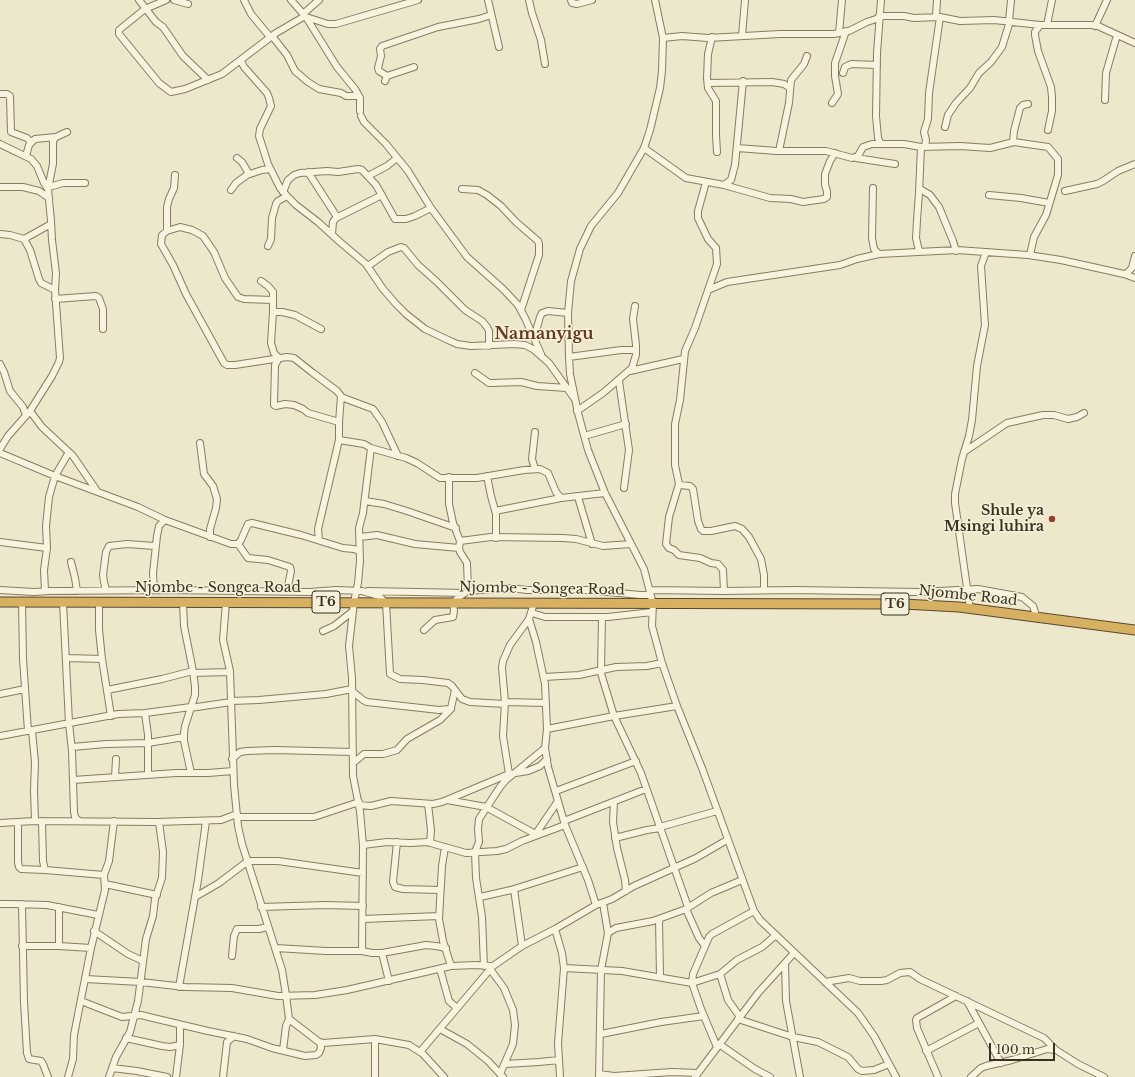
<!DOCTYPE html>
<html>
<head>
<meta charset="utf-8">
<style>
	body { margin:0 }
	#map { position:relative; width:1135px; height:1077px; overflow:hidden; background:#ede7cb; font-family:"Libre Baskerville",serif }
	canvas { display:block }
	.scale { position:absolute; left:989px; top:1043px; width:66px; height:18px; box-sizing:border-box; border:2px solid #3b3122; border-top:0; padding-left:5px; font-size:12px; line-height:14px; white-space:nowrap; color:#3b3122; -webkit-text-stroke:3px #f5f0da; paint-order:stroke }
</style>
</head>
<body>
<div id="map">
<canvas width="1135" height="1077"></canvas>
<div class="scale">100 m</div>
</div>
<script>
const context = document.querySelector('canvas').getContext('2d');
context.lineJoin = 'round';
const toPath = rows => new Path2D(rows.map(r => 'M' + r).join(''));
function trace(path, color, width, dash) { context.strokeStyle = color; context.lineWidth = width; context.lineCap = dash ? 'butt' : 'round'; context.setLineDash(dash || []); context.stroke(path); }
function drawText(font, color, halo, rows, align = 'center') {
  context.font = font + ' "Libre Baskerville",serif'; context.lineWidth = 3; context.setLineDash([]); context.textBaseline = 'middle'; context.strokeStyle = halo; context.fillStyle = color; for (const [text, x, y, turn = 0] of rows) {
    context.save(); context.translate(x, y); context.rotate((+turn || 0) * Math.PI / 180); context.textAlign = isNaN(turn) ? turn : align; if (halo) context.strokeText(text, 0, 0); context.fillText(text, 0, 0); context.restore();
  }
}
const minor = toPath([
	[139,0,156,22,163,27,183,56,208,80],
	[174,0,188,4],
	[244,0,251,14,270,37],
	[291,0,306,17,337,67,355,89,360,98,360,111],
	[488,0,499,47],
	[529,0,532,13,541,40,545,64],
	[571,0,572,3,577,4,592,0],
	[655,0,663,38,662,71,660,88,650,130,644,148,618,193,591,226,580,249,571,281,568,313,569,357,570,374,578,413,588,450,605,493,644,569,653,604,652,626,662,663,677,706,702,768,754,911,760,920,858,1013,874,1036,896,1077],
	[881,0,877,53,876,116,878,138,881,144],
	[145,9,119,30,119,34,159,83,171,92,185,89,222,74,276,33,305,16],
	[145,9,166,0],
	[303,14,319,0],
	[879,16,904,16,914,18,940,17,960,21,994,20,1040,25,1092,25,1098,26,1135,43],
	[306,17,328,24,336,24,418,0],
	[936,17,937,0],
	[1009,21,1011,0],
	[1040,25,1035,32,1035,35,1038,51,1051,87,1052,97,1052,111,1048,130],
	[1047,25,1052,0],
	[1095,26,1107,0],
	[839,33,842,0],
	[272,36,287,55,295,71,308,82,319,89,341,93,346,96,359,96],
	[742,36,745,0],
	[712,37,708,54,707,78,708,88,716,101,716,135,717,152],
	[663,38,682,36,708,38,780,34,834,34,849,31,867,22,879,18],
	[241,61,244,67,267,93,269,98,271,106,260,129,259,136,268,164,280,188,287,196,296,205,318,222,340,242,366,264,383,289,396,304,406,314,425,329,446,339,457,344,471,346,514,344,525,345,533,349,549,363,574,398],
	[843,73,845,67,851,64,877,65],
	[387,76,414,67],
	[385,81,387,76,379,71,378,68,381,56,380,49,382,46,438,27,479,19,491,15],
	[708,83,772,82,784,84,790,88],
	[0,94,7,94,10,96,11,132,27,138,31,142],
	[1105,100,1106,73,1117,35],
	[832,103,838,94,835,76,835,63,846,31],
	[361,116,364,122,386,144,408,171,431,208,467,257,503,289,518,305,525,318,541,354],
	[945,127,948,115,956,103,970,88,979,73,991,62,1002,47,1010,21],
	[1013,142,1014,131,1020,108,1023,105,1028,104],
	[0,144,31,159,37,166,44,183,48,189],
	[925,147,926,140,924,132,928,119,929,93,940,17],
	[644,148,686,178,724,185,770,198,791,199,803,202,824,199,827,197,827,191,825,185,825,174,830,161,835,153],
	[737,148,777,151,826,151,852,158,858,156,863,147,872,144,904,144,921,147,960,146,990,148,1014,142,1048,147,1058,159,1058,175,1046,215,1034,237,1030,255],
	[779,151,789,103,791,80,804,64,807,56],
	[26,156,29,145,35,139,56,137],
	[237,158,242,162,249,174],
	[856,158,895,164],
	[308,172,337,217],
	[175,175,174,188,169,199,167,207,167,231,162,235,161,244,173,265,186,294,224,363,227,365,235,365,287,357,294,358,313,373,337,391,341,396,339,422,339,440,318,529,319,540],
	[368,176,387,166,397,158],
	[706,182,698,211,698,218,708,239,716,248,717,264,695,328,685,351,680,400,675,424,675,465,679,484,669,517,666,544,669,548,674,550,679,555,700,558,711,563,718,564,723,570,724,591],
	[724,185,731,180,735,165,743,81],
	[0,187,23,187,39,191,49,198],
	[49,187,63,183,85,183],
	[873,188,872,238,874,249,879,254],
	[462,189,478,190,487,195,501,206,516,222,538,241,539,244,539,255,521,310],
	[920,189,930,195,939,207,953,241,956,251],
	[231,190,236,183,247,175,262,170,270,169],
	[1065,191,1097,184,1103,181,1118,171,1135,164],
	[283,192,288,180,294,175,300,173,327,171,338,172,358,169,362,170,376,185,395,219,406,219,415,216,431,208],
	[989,195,1021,198,1049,203],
	[167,231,180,227,192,230,203,236,214,252,225,278,238,297,244,299,273,300],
	[0,234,10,235,24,239,30,250,39,279,41,283,55,290],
	[332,234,333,222,336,218,382,195],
	[24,239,51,224],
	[268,246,271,239,272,218,276,204,278,201,287,196],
	[919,251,916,238,917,220,919,193,921,147],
	[368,266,388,252,401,247,404,248,418,265,436,281,465,310,482,321,487,327,489,331,489,346],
	[1124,274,1135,278],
	[261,281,268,286,273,292,273,312,271,343,274,353,279,358,275,365,274,405,276,406,285,404,294,405,303,409,308,413,339,422],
	[708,290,727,282,840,265,857,259,879,254,957,250,1028,255,1061,260,1124,274,1127,273,1132,268,1135,256],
	[55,299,96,296,99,298,103,309,103,329],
	[273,312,282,312,295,315,321,329],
	[534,338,540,317,542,313,548,311,568,313],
	[569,357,621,350,636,350],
	[0,364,4,372,10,391,23,407,26,415],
	[630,371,683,359],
	[475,373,489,383,492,383,521,382,537,386,567,388],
	[619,381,629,450,624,488],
	[341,397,373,409,382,422,398,456],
	[30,411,42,427,73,456,97,491],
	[577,411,603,393,632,368,636,355,636,345,633,319,635,306],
	[584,436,626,424],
	[339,440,364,444,371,448,406,458,417,463,440,478,477,478,524,470,540,469,548,473,556,492,561,498,605,493],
	[200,443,204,474,213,486,217,499,216,508,210,529,210,537],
	[0,449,8,436,30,411,52,376,59,362,60,358,55,290,56,273,52,240,51,221,48,189,53,164,53,141,56,137,67,132],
	[964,452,1007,423,1043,415,1054,415,1068,419,1077,417,1084,413],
	[0,453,55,476,138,507,165,520,231,544,238,544,241,540,248,524,252,523,301,535,343,548,354,549,359,551],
	[535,469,532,459,535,432],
	[487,476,491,496,496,514,496,538],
	[679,485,690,486,693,489,698,521,701,529,703,531,711,531,735,526,742,529,749,537,761,559,764,575,764,590],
	[578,497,592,544],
	[365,501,384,504,407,511,456,528],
	[495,511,561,498],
	[360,537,377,535,415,544,459,548],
	[460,541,491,537,563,538,576,539,603,546,631,544],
	[0,542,47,548],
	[238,544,248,558,268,560,290,567,291,571,287,591],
	[71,562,75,578,77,591],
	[0,590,34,592,49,591,168,590,310,592,336,590,362,591,379,596,386,603,390,674,400,679,423,680,448,683,452,686,462,699,470,702,505,704],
	[106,590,104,582,103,575,106,552,109,546,127,544,155,546],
	[154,590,153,573,157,536,159,526,165,520],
	[650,590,724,591,795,590,919,592,978,589,1022,597,1033,606,1037,618],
	[45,591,44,570,47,548,46,526,49,497,55,476,69,452],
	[368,591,465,593],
	[467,591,510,588,527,590,587,590,640,595,650,595],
	[22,602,23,659,28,731],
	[63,602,69,723,72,751,74,812,75,817,78,820],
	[99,602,99,630,102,659,111,716],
	[183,602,184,626,193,671,195,687,195,695,185,726,184,733,184,741,191,773],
	[226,602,223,640,230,671,234,785,238,826,242,844,282,970,286,995,289,1019,319,1042,323,1043,375,1039,409,1045,423,1054,444,1077],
	[970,609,955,503,955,494,962,459,969,436,972,420,977,366,985,325,981,266,986,252],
	[532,613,545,617,608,617,652,612],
	[529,619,536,642,545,684,547,729,545,748,548,767,565,825,588,880,596,905],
	[424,630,435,620,453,617,454,611,453,602,467,591,468,589,467,563,460,552,459,548,460,541,453,523,449,504,449,477],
	[323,631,334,626,353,611],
	[66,658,102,659],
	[600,670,614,716,641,773,688,907],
	[601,670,602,617],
	[193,673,230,672],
	[544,677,579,675,616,667,647,666,662,663],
	[107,690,162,679,193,671],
	[352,691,363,700,367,702,439,710,449,709,451,708,455,690],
	[0,694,25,689],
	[231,701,259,700,326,694,352,689],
	[505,702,546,703],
	[190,708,231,702],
	[145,713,148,735,148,775],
	[614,716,677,706],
	[547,729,614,716],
	[32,731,35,762,34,790,35,821],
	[0,736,118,714,145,713,191,707],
	[72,747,106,744,148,743,184,737],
	[232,759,240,752,247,751,275,750,353,752],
	[353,763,364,754,383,754,397,750,407,739,440,720,451,709],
	[509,774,503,736,505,702,502,668,503,661,510,645,529,619,534,603],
	[115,777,116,759],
	[73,780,176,773,208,773,233,771],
	[556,791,636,761],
	[447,800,486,807,537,835],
	[614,802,613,822,617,848,625,880,626,891],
	[428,804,431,830,430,843],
	[359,805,371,806,391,801,433,804,442,802,509,774,528,771,540,766,547,759],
	[237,817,314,817,359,802],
	[42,821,43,861,45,870],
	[564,821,646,789],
	[18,822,18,862,19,867,21,869,45,870,104,875],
	[0,823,35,821,156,822,221,820,237,814],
	[660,827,717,811],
	[535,835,558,801],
	[615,838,647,830,660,828],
	[397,842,393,882,395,887,403,889,440,890],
	[363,845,387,842,411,843,427,842,466,853,497,851,506,849,522,841,565,825],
	[445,847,442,866,439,919,443,941,451,966],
	[105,884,157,895],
	[514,889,522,946],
	[195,897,219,883,248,861,278,861,363,873],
	[480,897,511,890,583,867],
	[0,904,12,904,47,905,98,915],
	[22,904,24,1002,27,1053,29,1059,41,1061,43,1064,48,1077],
	[59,907,59,946],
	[261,907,325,905,363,906],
	[686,909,699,938,705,946],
	[363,919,439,916],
	[659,919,660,977],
	[555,929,562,953,564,968,558,1043,560,1077],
	[94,931,128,954,143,961],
	[608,933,616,928,653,921,686,909,711,893,742,880],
	[22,946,59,946,91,948],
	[276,948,326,951,362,951,372,953,382,953,426,945,436,946,446,948],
	[362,951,363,845,360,811,353,776,352,678,349,646,354,602,358,583,360,561,359,528,363,513,371,448],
	[382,953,389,981],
	[232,956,234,936,237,929,259,929,267,927],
	[785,964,786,1001,800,1077],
	[484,966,482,917,476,878,475,852,479,842,478,829,479,819,500,787,506,780,545,748],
	[564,968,622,971,692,983,720,974,737,960,762,947,776,935],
	[440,969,449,1001,457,1008],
	[490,969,504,988,513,1010,515,1025,513,1044,500,1074],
	[720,974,728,1000,740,1017],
	[85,979,141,982,185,987,232,988,278,996,315,995,347,990,451,966,475,965,493,966,522,946,555,929,596,905,612,899,634,886,696,858,727,840],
	[825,982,849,978,860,981,881,981,887,980,900,973,910,972,920,979,1044,1038,1056,1050],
	[179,987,198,880,206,821],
	[81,1001,122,1017,141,1015,153,1018,208,1031,247,1039,272,1048,305,1056,316,1055,319,1053,321,1048,320,1042],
	[967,1001,1001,1063],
	[738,1019,793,1037,818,1042,848,1057,858,1069,862,1071,874,1070,889,1064],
	[440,1029,467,1044,488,1061,503,1077],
	[601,1034,661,1022,704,1016],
	[126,1038,162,1046,170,1047,180,1045],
	[375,1039,375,1077],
	[719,1044,755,1069,770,1077],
	[717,1047,701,1009,692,983,693,974,709,937,712,934,754,911],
	[283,1050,286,1026,289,1019],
	[926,1051,979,1023],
	[420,1052,492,967],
	[505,1064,539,1062,559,1060],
	[112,1068,137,1071,167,1077],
	[599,1074,614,1076,672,1072,697,1073],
	[68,1077,73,1059,74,1035,91,948,105,890,104,875,109,861,114,821],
	[109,1077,116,1057,130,1032,138,1001,146,939,153,916,155,899,162,878,163,852,159,822],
	[176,1077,180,1045,180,1025],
	[223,1077,227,1042,234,1036],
	[599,1077,601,970,608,933,603,903],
	[695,1077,758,993,794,953],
	[938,1077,917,1028,916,1020,917,1018,956,996],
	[971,1077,981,1068,986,1066,1012,1060,1047,1049,1056,1050,1078,1064,1104,1077]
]);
const highway = toPath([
	[0,602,903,604,959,607,1135,630]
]);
trace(minor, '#8a7b5f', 8);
trace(highway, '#584833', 11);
trace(minor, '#f8f3de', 6);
trace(highway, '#d7b061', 9);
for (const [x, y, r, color] of [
	[1052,519,4,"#963d32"]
]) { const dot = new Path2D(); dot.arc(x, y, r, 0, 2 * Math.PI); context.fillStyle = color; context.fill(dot); trace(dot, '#f5f0da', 1.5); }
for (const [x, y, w] of [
	[326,602,28],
	[895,604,28]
]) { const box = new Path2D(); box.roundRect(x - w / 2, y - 11, w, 22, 3); context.fillStyle = '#f5f0da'; context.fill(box); trace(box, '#3b3122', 1); }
drawText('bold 13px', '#3b3122', null, [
	["T6",326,602],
	["T6",895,604]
]);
drawText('bold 14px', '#3b3122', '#f5f0da', [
	["Shule ya",1044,511],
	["Msingi luhira",1044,527]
], 'right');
drawText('14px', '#3b3122', '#f5f0da', [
	["Njombe - Songea Road",218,588],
	["Njombe - Songea Road",542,589,1],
	["Njombe Road",968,596,6]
]);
drawText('bold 16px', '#663923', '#f5f0da', [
	["Namanyigu",544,334]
]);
</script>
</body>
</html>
